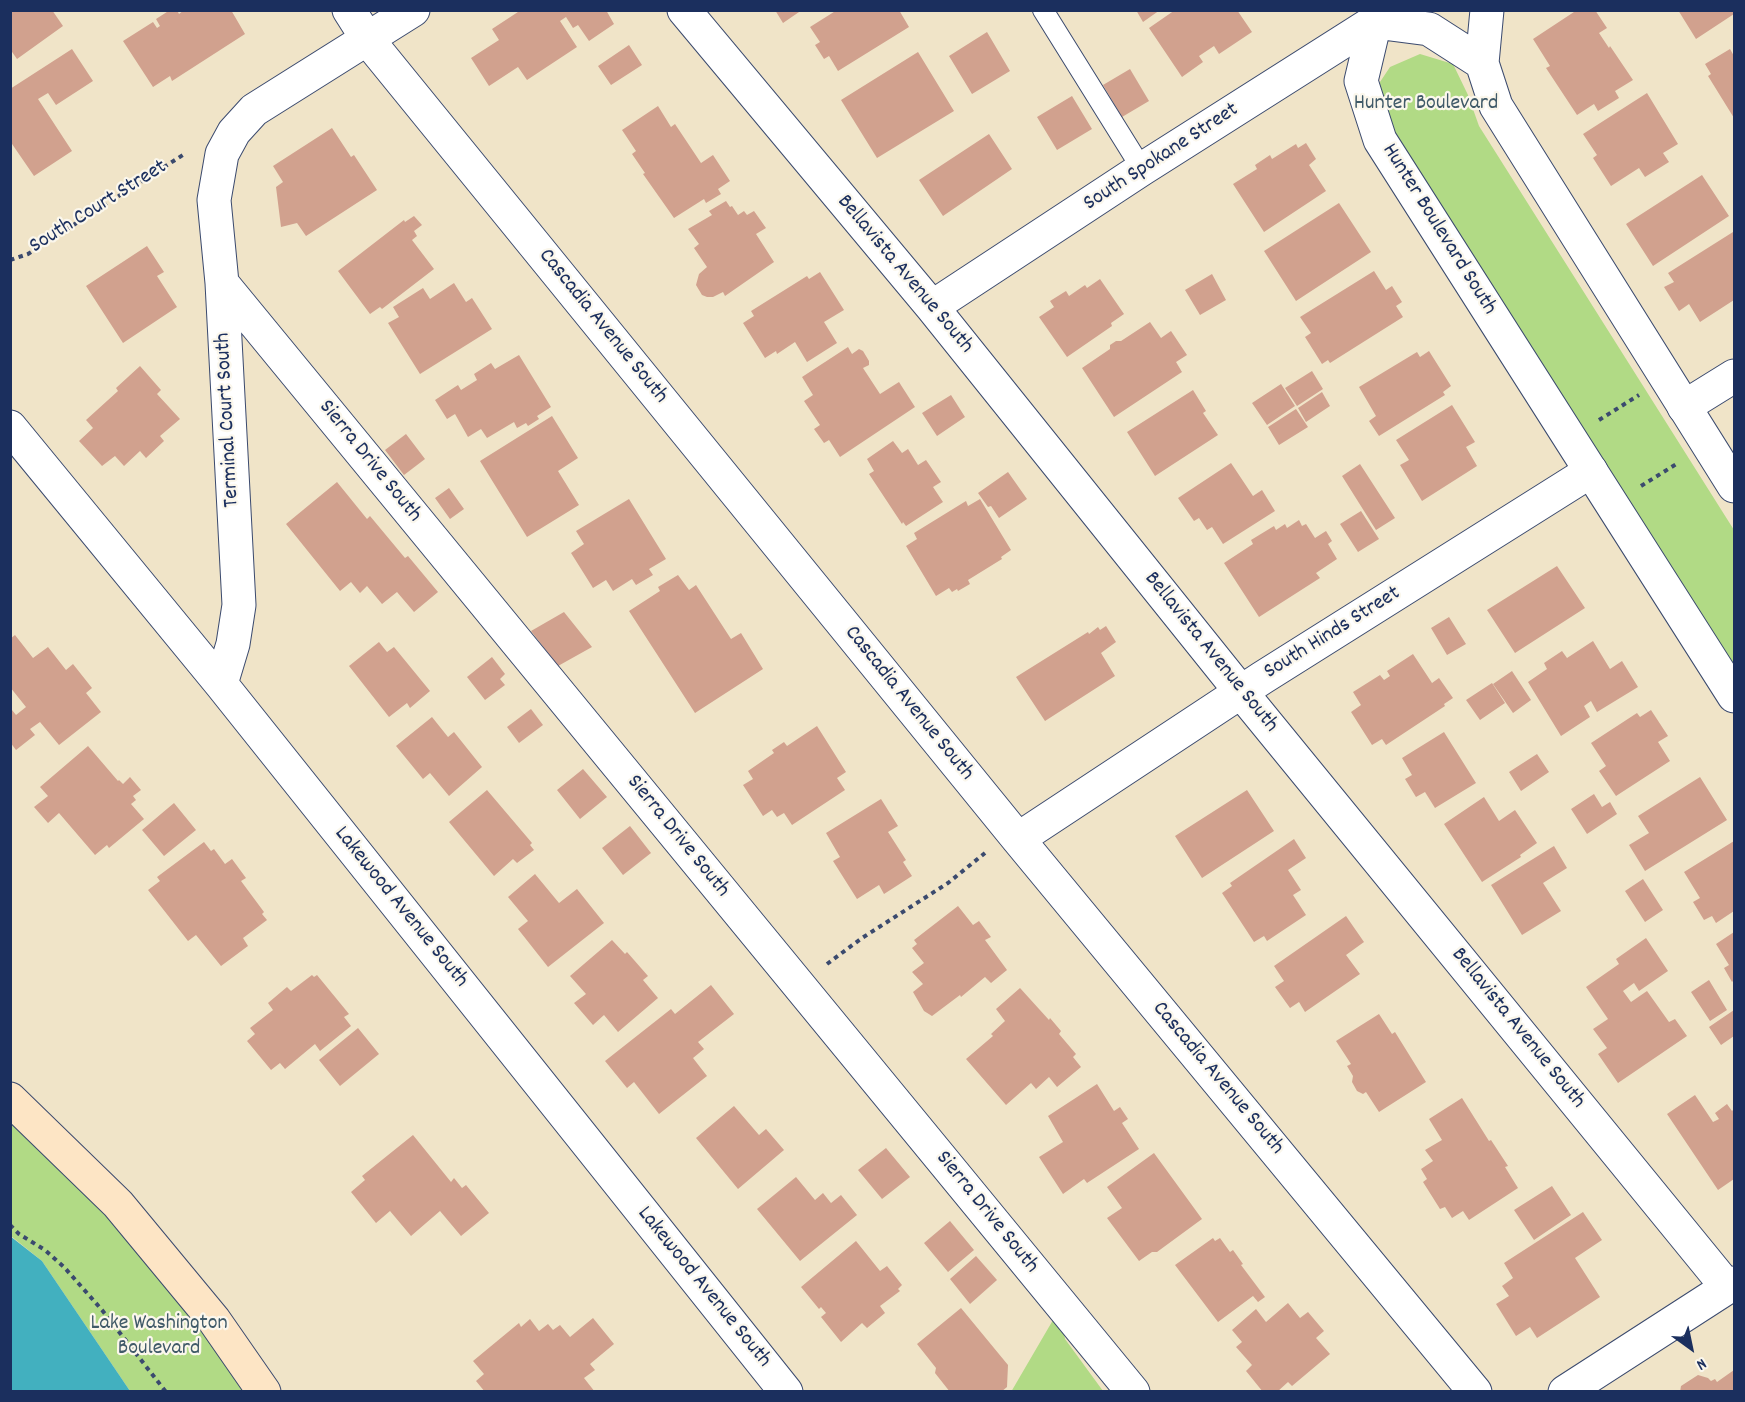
<!DOCTYPE html>
<html>
<head>
<meta charset="utf-8">
<style>
	body { margin:0 }
	#map { position:relative; width:1745px; height:1402px; overflow:hidden; background:#f0e4c8; font-family:Dekko,sans-serif }
	canvas { display:block }
	.frame { position:absolute; inset:0; border:12px solid #1b2f5e; pointer-events:none }
	.north { position:absolute; left:1661px; top:1318px; width:60px; height:60px; -webkit-text-stroke:4px #fbf7ec; paint-order:stroke; rotate:147deg; font-size:16px; font-weight:700; line-height:24px; text-align:center; color:#1b2f5e }
	.north::after { content:''; display:block; margin:auto; width:21px; height:27px; background:#1b2f5e; clip-path:polygon(50% 0,100% 100%,50% 72%,0 100%) }
</style>
</head>
<body>
<div id="map">
<canvas width="1745" height="1402"></canvas>
<div class="frame"></div>
<div class="north">N</div>
</div>
<script>
const context = document.querySelector('canvas').getContext('2d');
context.lineJoin = 'round';
function paint(path, color) { context.fillStyle = color; context.fill(path, 'evenodd'); }
const toPath = rows => new Path2D(rows.map(r => 'M' + r).join(''));
function trace(path, color, width, dash) { context.strokeStyle = color; context.lineWidth = width; context.lineCap = dash ? 'butt' : 'round'; context.setLineDash(dash || []); context.stroke(path); }
function drawText(font, color, halo, rows, align = 'center') {
  context.font = font + ' Dekko,sans-serif'; context.lineWidth = 4.5; context.setLineDash([]); context.textBaseline = 'middle'; context.strokeStyle = halo; context.fillStyle = color; for (const [text, x, y, turn = 0] of rows) {
    context.save(); context.translate(x, y); context.rotate((+turn || 0) * Math.PI / 180); context.textAlign = isNaN(turn) ? turn : align; if (halo) context.strokeText(text, 0, 0); context.fillText(text, 0, 0); context.restore();
  }
}
paint(toPath([
	[1420,54,1453,64,1468,95,1479,126,1734,530,1734,688,1387,123,1376,88,1390,67],
	[10,1099,264,1391,130,1391,42,1261,11,1236],
	[1053,1320,1064,1333,1065,1339,1103,1391,1011,1392]
]), '#b1da85');
paint(toPath([
	[10,1236,42,1261,130,1391,11,1391]
]), '#42b0bf');
paint(toPath([
	[10,10,52,10,63,26,17,59,10,49],
	[170,10,177,10,179,14,184,10,231,10,245,34,172,81,170,76,153,87,123,41,153,22,157,28,160,26,156,19],
	[521,10,606,10,614,24,589,41,578,25,573,28,566,17,560,21,577,47,527,80,518,67,489,86,471,58,499,40,492,29],
	[775,10,802,10,783,23],
	[837,10,899,10,909,27,838,71,829,56,824,59,815,45,820,42,810,27],
	[1136,10,1160,10,1143,22],
	[1175,10,1237,10,1252,32,1219,54,1214,46,1199,56,1203,62,1182,77,1149,28],
	[1577,10,1595,10,1607,28,1599,33,1609,48,1610,46,1633,80,1615,91,1619,98,1598,111,1594,104,1577,115,1546,68,1550,66,1533,39],
	[1678,10,1734,10,1734,14,1696,39],
	[987,32,1010,71,972,94,949,56],
	[629,45,642,65,611,85,598,66],
	[72,49,93,81,56,105,48,93,38,99,72,151,34,176,10,141,10,89],
	[1730,49,1734,56,1734,118,1708,76,1711,74,1705,64],
	[918,52,954,111,877,158,841,100],
	[1130,69,1149,101,1122,117,1103,85],
	[1647,93,1678,144,1663,153,1669,162,1645,177,1639,168,1611,186,1593,158,1597,155,1583,134],
	[1072,96,1092,129,1057,150,1037,117],
	[658,106,671,127,675,124,701,163,713,155,730,181,718,189,721,194,706,203,704,199,674,218,643,174,645,173,632,154,636,151,622,130],
	[332,128,351,157,354,155,377,190,306,236,297,223,281,227,276,187,283,182,273,166],
	[989,134,1012,169,943,216,919,180],
	[1306,143,1316,159,1309,165,1326,191,1264,232,1233,184,1257,169,1255,165,1270,155,1272,159,1296,144,1298,148],
	[1702,175,1729,216,1653,266,1626,224],
	[726,201,730,207,732,206,738,215,744,211,747,215,754,211,766,228,756,234,774,262,725,296,723,292,713,297,707,297,702,295,696,285,699,274,707,267,694,248,699,244,688,229,712,215,709,211],
	[1339,203,1371,252,1296,301,1264,251],
	[414,216,422,225,414,231,417,236,412,240,434,269,382,309,380,307,370,314,338,271,404,220,405,222],
	[1733,232,1734,300,1700,322,1689,304,1679,311,1664,287,1674,282,1668,273],
	[147,246,164,272,157,276,177,307,123,343,86,286],
	[1374,271,1386,290,1392,286,1402,302,1396,306,1403,317,1330,363,1328,360,1322,364,1305,337,1311,333,1300,317],
	[820,272,844,310,824,322,837,343,807,362,795,342,777,354,776,351,765,358,743,323,754,316,751,311,807,276,809,279],
	[1212,274,1226,300,1200,315,1185,290],
	[1100,279,1124,314,1111,323,1112,326,1067,357,1039,317,1054,307,1050,301,1066,291,1069,296,1085,285,1087,288],
	[454,283,466,302,472,298,492,329,420,374,388,323,399,317,393,307,423,288,430,299],
	[1150,322,1161,338,1171,331,1187,355,1176,362,1182,372,1114,417,1082,368,1110,349,1110,345,1116,341,1121,341],
	[848,347,852,354,859,349,863,351,869,361,869,365,863,368,880,394,899,382,915,407,840,457,829,440,824,443,814,429,820,425,804,401,813,395,802,377],
	[1429,351,1451,386,1443,392,1445,395,1379,436,1369,421,1376,416,1359,387,1417,352,1420,357],
	[519,355,551,407,537,416,539,419,528,426,526,423,517,428,514,422,487,438,481,429,468,437,455,414,447,419,435,400,458,385,461,390,477,380,474,374,491,363,495,369],
	[140,366,161,390,157,394,180,419,160,436,164,441,146,458,140,451,124,466,115,456,102,466,79,441,93,428,86,420,118,391,116,388],
	[1312,371,1323,389,1297,406,1285,388],
	[1281,384,1295,406,1267,425,1252,403],
	[1193,390,1206,411,1203,413,1218,435,1155,476,1127,432],
	[1322,392,1330,406,1306,422,1298,408],
	[951,395,965,417,937,436,922,413],
	[1452,405,1475,442,1466,447,1477,466,1422,501,1400,465,1409,460,1396,440],
	[1296,409,1308,427,1279,445,1268,427],
	[552,416,578,458,558,471,579,505,527,537,480,461],
	[406,434,425,459,404,475,385,450],
	[893,441,902,453,908,449,918,465,926,460,941,482,933,487,943,502,906,526,903,522,902,524,869,474,874,471,867,459],
	[1231,463,1253,496,1262,490,1275,511,1223,544,1212,527,1207,530,1199,518,1194,521,1178,498],
	[1360,464,1395,518,1376,530,1342,476],
	[1008,472,1027,499,999,518,991,506,988,507,978,493],
	[337,482,367,519,370,516,405,558,408,556,438,592,414,612,397,592,382,604,367,586,360,593,351,582,340,591,286,524],
	[449,488,464,509,450,519,435,498],
	[629,499,666,559,649,569,653,575,636,585,632,579,613,591,606,580,593,588,571,553,584,544,576,531],
	[980,499,1011,550,1001,557,1002,559,968,580,970,584,958,591,957,589,952,592,949,588,936,596,906,546,917,539,914,533,966,501,968,506],
	[1361,511,1379,539,1358,552,1340,524],
	[1299,520,1302,526,1306,524,1315,538,1326,531,1332,541,1328,544,1337,559,1316,573,1320,578,1259,617,1224,563,1253,544,1251,540,1274,526,1276,530,1285,524,1287,528],
	[1557,566,1585,608,1515,653,1487,610],
	[678,575,689,590,696,585,731,639,741,633,763,669,695,713,629,611,660,591,658,587],
	[564,612,592,647,558,666,531,631],
	[1449,617,1466,644,1447,655,1431,628],
	[1106,626,1116,642,1101,653,1115,676,1045,721,1016,677,1088,632,1089,634,1098,627,1100,630],
	[15,635,33,658,48,647,66,670,73,664,92,688,86,693,101,712,59,745,40,722,30,729,35,735,16,750,10,742,10,711,12,710,16,715,26,707,10,687,10,639],
	[1593,641,1610,669,1622,661,1638,687,1597,712,1591,701,1584,706,1590,717,1561,736,1528,682,1547,669,1544,663,1562,651,1567,658],
	[379,642,387,652,394,647,430,691,410,708,407,703,389,717,349,666],
	[1413,654,1432,683,1439,678,1453,698,1444,704,1445,706,1386,745,1382,739,1372,745,1351,712,1361,705,1353,692,1380,675,1384,680,1390,676,1387,671],
	[492,657,505,674,500,679,505,685,485,700,467,677],
	[1512,671,1531,700,1513,713,1493,684],
	[1492,683,1505,703,1480,720,1466,700],
	[531,709,543,725,519,743,507,727],
	[1651,710,1668,736,1658,742,1670,761,1616,796,1599,771,1606,766,1591,743,1637,713,1640,717],
	[432,717,448,737,454,732,482,767,449,796,430,773,423,779,396,746],
	[817,726,846,772,837,778,845,790,792,825,784,813,777,817,772,810,763,816,743,785,753,779,748,771,774,753,772,750,784,742,787,746],
	[1444,732,1476,783,1435,808,1425,792,1416,797,1405,779,1412,775,1402,758],
	[88,746,118,781,119,780,123,784,130,777,141,790,133,796,136,800,131,804,144,819,109,848,107,845,95,855,59,813,48,823,34,807,48,796,40,787],
	[1537,754,1549,772,1521,791,1509,772],
	[583,769,607,797,580,819,557,790],
	[1700,777,1727,820,1645,871,1629,845,1649,833,1638,816],
	[487,790,532,843,530,845,534,850,517,863,513,859,494,876,449,822],
	[1247,790,1274,831,1202,878,1175,836],
	[1594,794,1602,807,1610,802,1617,814,1587,834,1571,809],
	[1484,797,1499,821,1515,810,1537,843,1520,855,1521,857,1482,882,1444,824],
	[881,799,898,826,888,832,906,860,903,862,912,876,884,894,879,885,857,899,833,861,840,857,826,833],
	[174,803,196,830,164,856,142,830],
	[630,826,651,853,623,875,602,848],
	[1294,839,1306,858,1288,870,1301,890,1293,895,1306,915,1267,941,1264,936,1254,942,1222,893,1232,886,1230,883],
	[1734,841,1734,911,1716,923,1712,916,1704,920,1693,902,1700,898,1684,872],
	[204,842,211,851,214,849,225,864,232,859,246,878,241,881,264,912,262,914,267,920,243,938,248,946,221,966,196,935,188,941,148,890,160,881,157,877],
	[1554,846,1567,868,1543,883,1561,911,1522,935,1491,885],
	[535,874,559,903,577,889,604,923,548,967,518,929,528,921,508,897],
	[1643,879,1663,910,1645,922,1625,891],
	[958,906,973,925,979,921,991,937,985,940,1007,970,991,983,985,977,961,997,960,995,932,1016,924,1011,913,992,923,984,912,972,924,963,912,948,917,944,914,940],
	[1346,916,1364,942,1346,955,1360,974,1305,1012,1299,1002,1290,1008,1275,987,1284,981,1274,966],
	[1734,932,1734,980,1732,982,1724,968,1729,965,1716,944],
	[1646,938,1668,971,1639,991,1634,983,1623,991,1631,1002,1647,991,1669,1022,1675,1019,1687,1036,1618,1083,1598,1054,1607,1048,1593,1029,1608,1019,1586,987,1619,964,1616,959],
	[612,940,625,954,627,952,648,976,643,980,658,998,618,1032,604,1015,593,1025,574,1003,586,994,570,976],
	[312,975,314,977,317,975,349,1014,344,1017,351,1026,320,1051,315,1044,285,1069,280,1063,271,1070,247,1041,255,1034,250,1028,273,1010,268,1003,287,987,291,991],
	[1709,980,1727,1010,1710,1021,1691,992],
	[711,985,734,1014,698,1042,704,1049,693,1058,707,1076,659,1114,634,1082,627,1088,605,1061,671,1009,675,1014],
	[1020,988,1049,1020,1050,1018,1061,1031,1059,1034,1076,1054,1073,1057,1081,1067,1057,1087,1049,1077,1036,1089,1031,1083,1006,1105,966,1059,993,1036,991,1034,1005,1021,996,1009],
	[1734,1010,1734,1036,1721,1045,1709,1027],
	[1379,1014,1392,1034,1395,1032,1426,1082,1379,1112,1366,1092,1363,1094,1357,1091,1352,1082,1353,1076,1347,1066,1351,1064,1336,1041],
	[358,1028,379,1054,340,1086,319,1060],
	[1097,1084,1114,1111,1120,1107,1128,1119,1122,1123,1139,1149,1087,1183,1084,1179,1063,1194,1039,1157,1063,1142,1048,1116],
	[1695,1095,1713,1122,1719,1119,1715,1113,1727,1104,1732,1111,1734,1109,1734,1179,1718,1190,1667,1114],
	[1462,1098,1489,1141,1491,1140,1508,1166,1505,1167,1518,1188,1469,1220,1463,1211,1452,1218,1445,1207,1440,1209,1423,1182,1427,1179,1421,1169,1433,1161,1425,1150,1442,1140,1429,1119],
	[734,1106,759,1135,766,1129,784,1150,738,1189,696,1138],
	[413,1135,451,1182,454,1178,462,1188,466,1185,489,1213,461,1236,440,1211,411,1236,390,1211,376,1223,351,1192,365,1180,362,1176],
	[886,1148,910,1177,882,1199,858,1170],
	[1154,1153,1202,1219,1157,1252,1152,1252,1139,1261,1107,1218,1122,1208,1107,1187],
	[796,1177,815,1200,823,1193,831,1203,841,1195,857,1215,800,1261,757,1209],
	[1552,1186,1571,1215,1534,1240,1514,1210],
	[1583,1212,1602,1240,1575,1258,1600,1297,1537,1338,1530,1327,1516,1336,1496,1304,1509,1296,1502,1286,1513,1278,1504,1263],
	[950,1221,974,1250,948,1272,924,1243],
	[1213,1238,1215,1241,1220,1238,1230,1252,1233,1250,1243,1264,1241,1265,1265,1297,1258,1302,1253,1296,1218,1322,1175,1265],
	[856,1241,880,1271,887,1266,902,1285,898,1289,900,1291,880,1306,885,1313,867,1328,862,1323,841,1342,821,1317,826,1313,821,1307,819,1309,801,1287],
	[976,1256,997,1280,970,1304,950,1279],
	[1288,1303,1300,1318,1308,1312,1324,1331,1316,1338,1330,1354,1292,1386,1288,1382,1277,1392,1263,1392,1246,1371,1252,1365,1236,1347,1242,1342,1232,1330,1256,1309,1266,1322],
	[961,1308,1008,1365,1007,1387,1001,1392,950,1392,935,1373,936,1368,917,1344],
	[593,1318,614,1344,590,1364,595,1370,584,1378,595,1392,485,1392,476,1381,484,1374,473,1361,519,1323,521,1327,530,1319,539,1331,548,1324,553,1330,560,1325,570,1337],
	[1734,1370,1734,1392,1680,1392,1681,1386,1698,1375,1708,1378,1711,1381,1715,1379,1717,1382]
]), '#d1a18e');
const service = toPath([
	[1043,10,1142,169]
]);
const minor = toPath([
	[349,10,368,40,1018,839,1475,1392],
	[684,10,932,307,1241,692,1727,1287],
	[222,283,1133,1392],
	[932,307,1142,169,1391,11],
	[1684,407,1734,376],
	[10,427,221,684,786,1392],
	[221,684,233,644,239,605,222,283,214,200,222,154,234,132,254,110,413,10],
	[1018,839,1262,678,1591,471],
	[1565,1392,1734,1283]
]);
const tertiary = toPath([
	[1375,22,1361,81,1380,140,1734,696],
	[1375,22,1429,29,1482,63,1496,106,1734,486],
	[1482,63,1487,10]
]);
const secondary = toPath([
	[10,1099,118,1204,214,1320,264,1392]
]);
trace(service, '#3b4a6e', 22);
trace(minor, '#3b4a6e', 35);
trace(tertiary, '#3b4a6e', 35);
trace(secondary, '#3b4a6e', 35);
trace(toPath([
	[10,260,28,254,186,153],
	[1599,420,1639,395],
	[1641,486,1678,463],
	[827,964,862,938,948,883,985,853],
	[10,1225,19,1234,45,1250,64,1267,102,1310,166,1392]
]), '#3b4a6e', 4, [4.5, 4.5]);
trace(service, '#fff', 20);
trace(minor, '#fff', 33);
trace(tertiary, '#fff', 33);
trace(secondary, '#fde5c5', 33);
drawText('22px', '#405a68', '#fbf7ec', [
	["Hunter Boulevard",1426,105],
	["Lake Washington",159,1325],
	["Boulevard",159,1350]
]);
drawText('22px', '#1b2f5e', '#fbf7ec', [
	["South Spokane Street",1162,158,-33],
	["South Court Street",99,208,-32],
	["Hunter Boulevard South",1438,230,58],
	["Bellavista Avenue South",904,275,50],
	["Cascadia Avenue South",602,327,51],
	["Terminal Court South",229,420,-93],
	["Sierra Drive South",369,462,51],
	["South Hinds Street",1333,634,-32],
	["Bellavista Avenue South",1210,653,51],
	["Cascadia Avenue South",908,704,51],
	["Sierra Drive South",677,837,51],
	["Lakewood Avenue South",400,908,51],
	["Bellavista Avenue South",1517,1029,51],
	["Cascadia Avenue South",1217,1079,50],
	["Sierra Drive South",986,1213,51],
	["Lakewood Avenue South",703,1288,51]
]);
</script>
</body>
</html>
